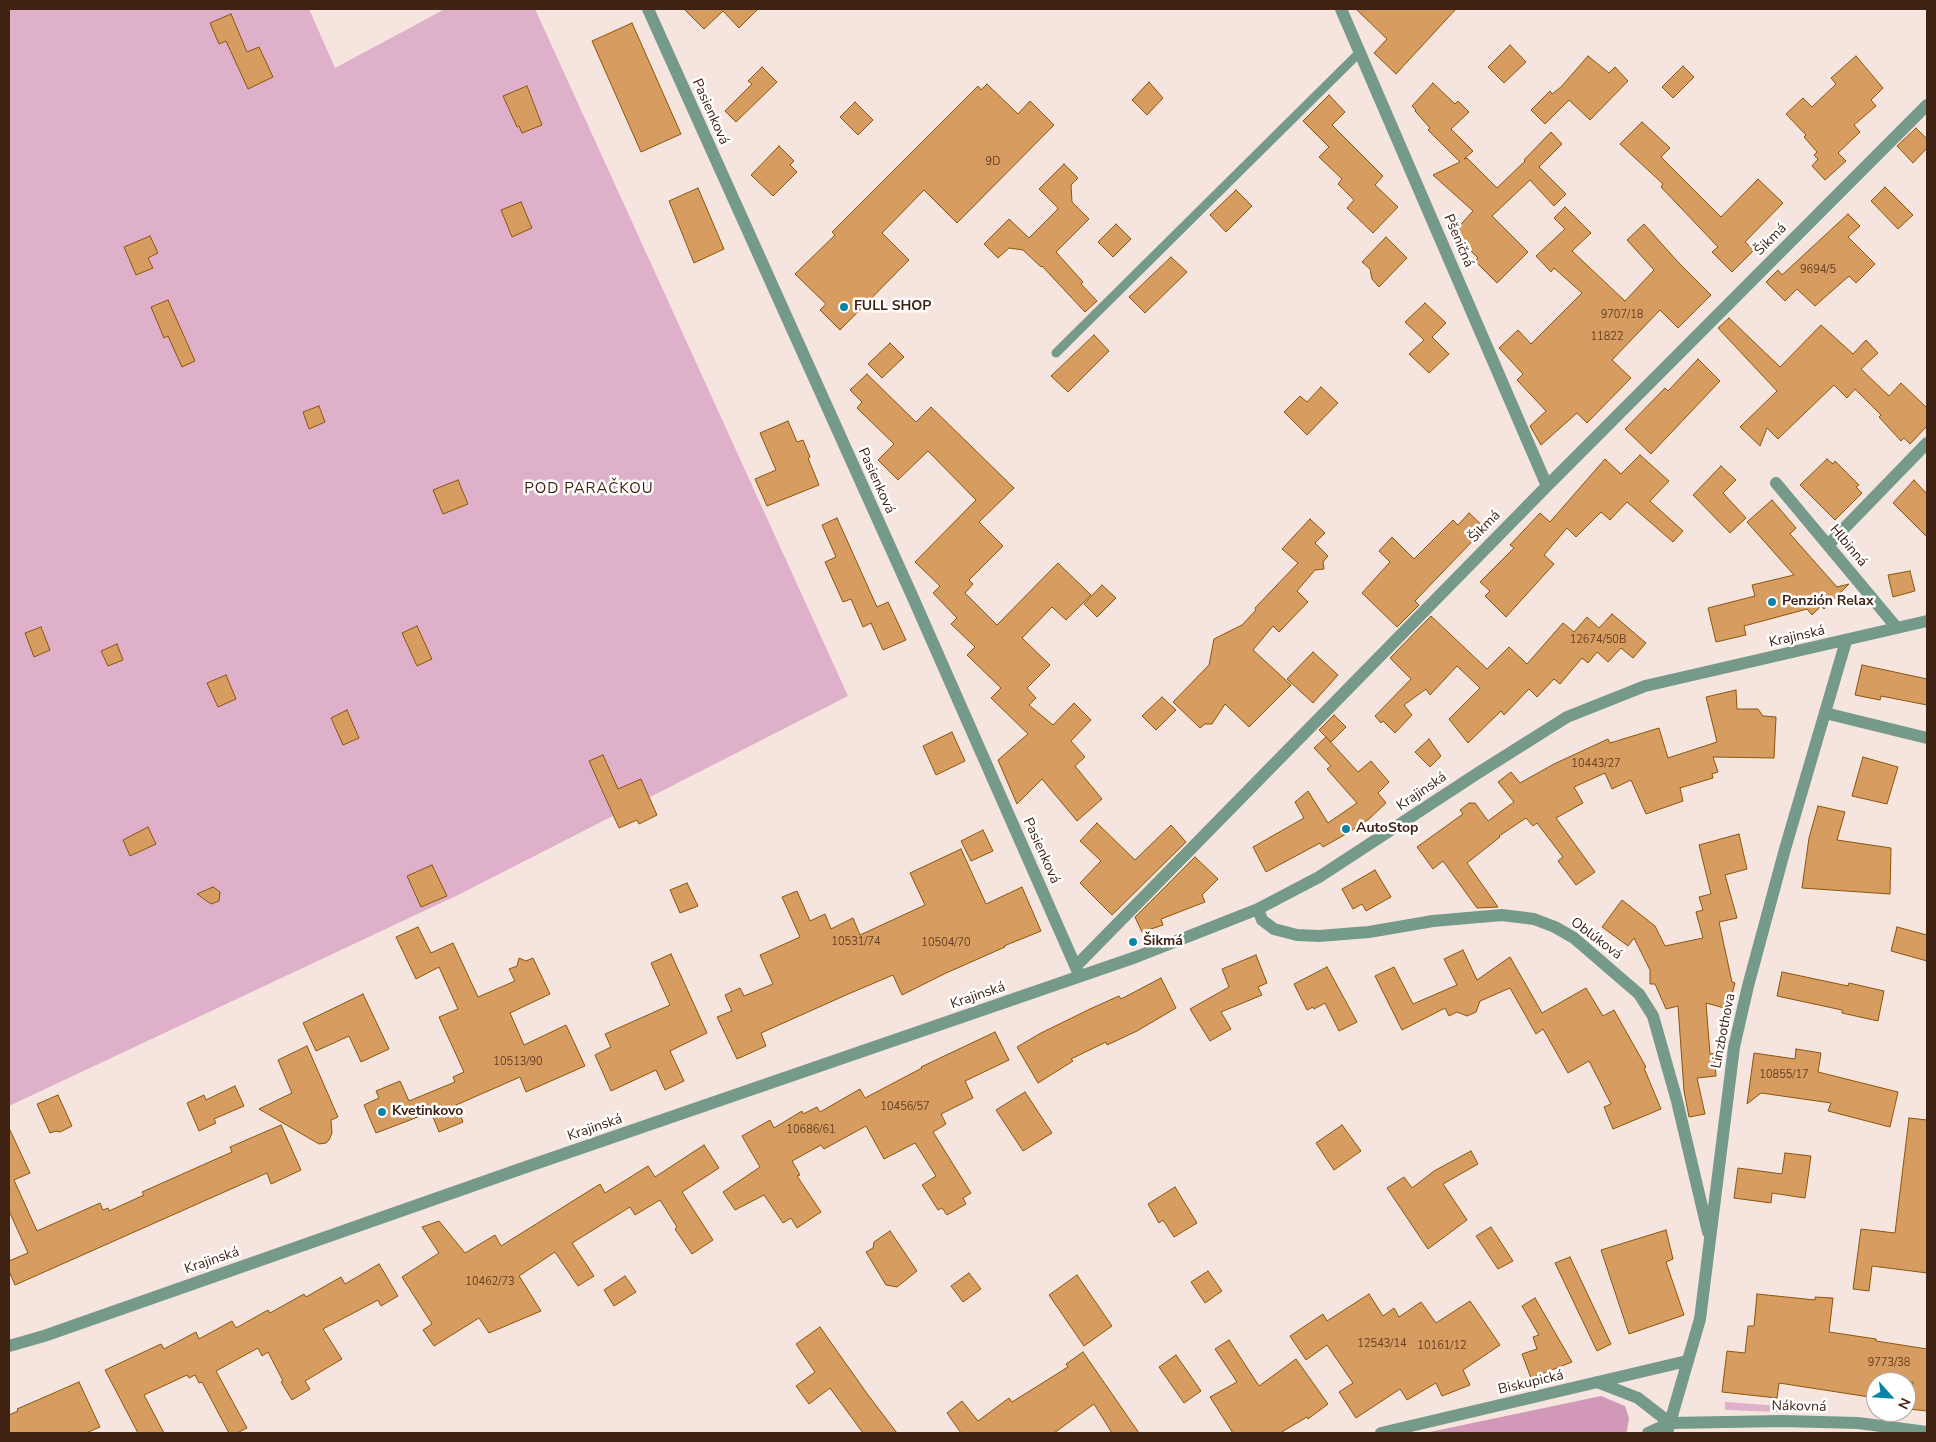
<!DOCTYPE html>
<html>
<head>
<meta charset="utf-8">
<style>
	body { margin:0 }
	#map { position:relative; width:1936px; height:1442px; overflow:hidden; background:#f6e5de; font-family:"Nunito Sans",sans-serif }
	canvas { display:block }
	.frame { position:absolute; inset:0; border:10px solid #402213; pointer-events:none }
	.north { position:absolute; left:1866px; top:1372px; width:50px; height:50px; box-sizing:border-box; background:#fff; border:1px solid #b3a7a1; border-radius:50%; rotate:116deg; font-size:14px; font-weight:700; line-height:20px; text-align:center; color:#402213 }
	.north::after { content:''; display:block; margin:auto; width:18px; height:22px; background:#0884a9; clip-path:polygon(50% 0,100% 100%,50% 72%,0 100%) }
</style>
</head>
<body>
<div id="map">
<canvas width="1936" height="1442"></canvas>
<div class="frame"></div>
<div class="north">N</div>
</div>
<script>
const context = document.querySelector('canvas').getContext('2d');
context.lineJoin = 'round';
function paint(path, color) { context.fillStyle = color; context.fill(path, 'evenodd'); }
const toPath = rows => new Path2D(rows.map(r => 'M' + r).join(''));
function trace(path, color, width, dash) { context.strokeStyle = color; context.lineWidth = width; context.lineCap = dash ? 'butt' : 'round'; context.setLineDash(dash || []); context.stroke(path); }
function drawText(font, color, halo, rows, align = 'center') {
  context.font = font + ' "Nunito Sans",sans-serif'; context.lineWidth = 5; context.setLineDash([]); context.textBaseline = 'middle'; context.strokeStyle = halo; context.fillStyle = color; for (const [text, x, y, turn = 0] of rows) {
    context.save(); context.translate(x, y); context.rotate((+turn || 0) * Math.PI / 180); context.textAlign = isNaN(turn) ? turn : align; if (halo) context.strokeText(text, 0, 0); context.fillText(text, 0, 0); context.restore();
  }
}
paint(toPath([
	[9,9,309,9,335,68,445,9,535,9,848,696,458,895,9,1106],
	[1725,1402,1781,1406,1780,1412,1725,1410]
]), '#dfb0c9');
paint(toPath([
	[1601,1396,1625,1406,1629,1418,1627,1431,1624,1433,1425,1433]
]), '#d298b7');
const building = toPath([
	[684,9,758,9,739,28,723,11,704,29,684,9],
	[1356,9,1456,9,1396,74,1374,53,1387,39,1356,9],
	[231,14,247,52,259,47,273,77,248,89,226,41,219,44,210,23,231,14],
	[632,23,681,134,641,152,592,41,632,23],
	[1510,45,1526,62,1504,83,1488,67,1510,45],
	[1588,56,1609,73,1615,67,1628,81,1590,120,1569,100,1545,124,1531,110,1550,91,1552,94,1561,87,1588,56],
	[1856,56,1883,88,1871,100,1876,106,1854,125,1860,132,1838,153,1846,161,1825,180,1812,166,1818,159,1814,155,1817,152,1804,137,1806,135,1786,114,1803,98,1812,107,1836,84,1831,78,1856,56],
	[1683,66,1694,77,1673,98,1662,87,1683,66],
	[762,67,777,82,736,122,725,111,752,84,748,81,762,67],
	[1149,82,1163,98,1147,115,1132,100,1149,82],
	[1433,83,1455,104,1458,101,1469,112,1451,129,1473,151,1464,159,1467,158,1497,188,1525,161,1524,160,1551,132,1562,144,1539,167,1566,194,1554,206,1530,180,1492,216,1528,252,1497,283,1475,261,1478,258,1453,233,1473,211,1433,175,1460,162,1428,130,1430,128,1415,111,1416,110,1412,106,1433,83],
	[987,84,1018,114,1030,101,1054,125,957,223,924,190,882,233,909,260,840,330,820,310,826,304,795,274,835,235,832,232,978,86,981,90,987,84],
	[527,86,542,125,522,133,519,126,517,127,503,96,527,86],
	[1329,95,1345,112,1332,125,1383,176,1375,185,1398,207,1373,233,1347,208,1354,200,1338,184,1342,179,1319,157,1329,147,1303,121,1329,95],
	[855,102,873,120,858,135,840,117,855,102],
	[1642,122,1670,148,1661,157,1721,217,1758,179,1783,203,1745,242,1754,250,1732,272,1712,252,1718,247,1661,187,1663,184,1620,144,1642,122],
	[1916,128,1927,139,1927,148,1913,163,1897,146,1916,128],
	[779,146,794,161,790,165,797,172,773,196,751,175,779,146],
	[1064,164,1078,178,1071,185,1072,202,1089,219,1056,252,1083,282,1081,284,1097,301,1085,312,1042,266,1041,267,1023,250,1009,248,998,258,984,244,1009,219,1029,238,1057,210,1058,208,1039,189,1064,164],
	[1885,187,1913,215,1898,229,1871,201,1885,187],
	[698,188,724,249,694,263,669,201,698,188],
	[1236,190,1252,206,1226,232,1210,215,1236,190],
	[521,202,532,228,512,237,501,210,521,202],
	[1565,207,1591,233,1572,251,1625,301,1654,270,1627,240,1644,224,1678,262,1711,295,1678,328,1660,310,1612,360,1631,378,1587,423,1577,413,1541,445,1530,426,1546,411,1517,380,1523,374,1499,348,1518,330,1531,344,1582,293,1554,268,1551,272,1536,256,1565,229,1554,218,1565,207],
	[1848,214,1860,226,1848,237,1875,264,1856,283,1849,276,1815,306,1797,289,1785,301,1766,282,1778,270,1782,275,1848,214],
	[1116,224,1131,239,1113,257,1098,242,1116,224],
	[150,236,158,253,148,258,153,268,136,275,124,247,150,236],
	[1386,237,1407,258,1379,287,1372,279,1370,269,1362,262,1386,237],
	[1171,257,1187,272,1145,313,1129,297,1171,257],
	[168,300,195,361,182,367,168,336,164,338,151,307,168,300],
	[1425,303,1446,323,1432,337,1449,354,1429,373,1409,354,1424,340,1405,322,1425,303],
	[1729,318,1780,367,1821,325,1853,354,1866,340,1878,353,1861,369,1889,396,1901,383,1927,408,1927,426,1910,444,1904,438,1901,441,1879,417,1881,415,1855,389,1847,398,1834,385,1778,439,1767,428,1760,446,1740,427,1777,391,1718,328,1729,318],
	[1094,335,1109,351,1068,392,1051,376,1094,335],
	[890,343,904,357,882,378,868,364,890,343],
	[1698,359,1720,381,1651,454,1625,429,1665,388,1668,391,1698,359],
	[867,374,916,422,931,407,1014,488,979,522,1003,546,969,580,973,584,965,593,997,625,1058,563,1091,595,1066,620,1052,607,1022,638,1050,665,1027,688,1036,698,1029,705,1053,725,1074,703,1091,720,1071,741,1085,757,1075,766,1102,799,1077,821,1042,779,1017,804,998,760,1028,734,991,698,1001,688,967,655,975,647,951,624,957,618,933,593,940,586,915,562,976,500,928,451,898,480,878,460,894,444,857,408,862,402,850,390,867,374],
	[1321,387,1338,403,1307,435,1284,412,1300,396,1307,402,1321,387],
	[319,406,325,422,309,429,303,412,319,406],
	[788,421,797,442,803,440,810,457,808,458,819,485,767,506,755,479,776,470,760,433,788,421],
	[1640,455,1669,481,1650,501,1683,531,1673,542,1627,502,1610,520,1601,512,1576,537,1567,528,1544,555,1554,564,1506,617,1485,596,1490,591,1480,582,1514,548,1510,545,1540,513,1550,522,1605,459,1621,474,1640,455],
	[1827,459,1833,464,1835,461,1859,485,1856,487,1862,493,1835,520,1800,485,1827,459],
	[1721,466,1736,480,1723,493,1746,518,1730,533,1693,495,1721,466],
	[458,480,468,504,443,514,433,490,458,480],
	[1914,480,1927,494,1927,537,1893,503,1914,480],
	[1772,500,1796,528,1790,534,1837,587,1849,584,1824,609,1821,606,1812,615,1807,609,1744,626,1746,635,1716,642,1708,608,1755,596,1752,585,1794,575,1747,522,1772,500],
	[1469,513,1485,528,1415,601,1419,605,1397,627,1362,593,1390,562,1379,551,1392,537,1414,559,1453,520,1458,525,1469,513],
	[837,518,877,607,888,602,906,640,883,650,871,623,863,627,851,599,843,602,825,562,836,557,822,525,837,518],
	[1310,519,1325,533,1315,543,1328,556,1323,562,1324,569,1315,570,1297,591,1308,602,1279,632,1273,626,1253,650,1291,685,1249,727,1225,704,1212,724,1205,724,1200,728,1173,702,1209,665,1214,639,1242,625,1256,610,1255,608,1298,563,1282,549,1310,519],
	[1910,571,1915,591,1893,597,1888,575,1910,571],
	[1102,585,1116,598,1097,617,1084,604,1102,585],
	[1612,614,1646,643,1633,658,1621,648,1608,662,1597,652,1588,663,1582,658,1560,684,1554,679,1537,697,1529,689,1504,715,1501,711,1468,743,1449,719,1480,688,1457,666,1430,695,1426,689,1404,705,1412,715,1395,733,1383,721,1381,723,1375,716,1411,679,1390,658,1431,616,1487,669,1509,647,1527,664,1563,623,1574,632,1587,617,1599,628,1612,614],
	[417,626,432,659,417,666,402,633,417,626],
	[41,627,50,650,34,657,25,633,41,627],
	[117,644,123,660,108,666,101,651,117,644],
	[1313,652,1338,675,1313,703,1287,679,1313,652],
	[1862,665,1927,679,1927,705,1881,696,1880,700,1855,695,1862,665],
	[226,675,236,699,218,707,207,683,226,675],
	[1736,690,1737,709,1758,709,1763,716,1776,717,1774,758,1713,757,1718,772,1712,774,1713,778,1680,788,1683,801,1646,814,1631,780,1612,789,1605,773,1574,787,1583,803,1556,818,1595,872,1576,885,1558,861,1563,857,1537,823,1533,826,1526,818,1499,836,1500,837,1467,863,1498,907,1477,908,1443,861,1433,869,1417,847,1463,814,1460,810,1469,803,1475,803,1488,821,1514,802,1498,782,1511,772,1520,783,1554,764,1608,739,1610,743,1659,728,1668,758,1717,742,1706,697,1736,690],
	[1162,697,1176,710,1156,730,1142,716,1162,697],
	[347,710,359,738,343,745,331,718,347,710],
	[1334,715,1346,727,1331,742,1319,730,1334,715],
	[952,732,965,761,936,775,923,746,952,732],
	[1326,737,1358,772,1371,761,1389,782,1378,793,1386,803,1369,819,1346,834,1323,847,1320,843,1266,872,1253,847,1304,818,1295,802,1308,791,1328,823,1357,803,1327,769,1331,766,1314,748,1326,737],
	[1429,739,1441,756,1430,767,1415,752,1429,739],
	[603,755,618,789,641,779,657,815,639,824,637,820,619,828,589,761,603,755],
	[1863,757,1898,767,1887,804,1852,796,1863,757],
	[1818,806,1845,812,1837,840,1891,848,1890,894,1802,888,1809,838,1818,806],
	[1097,823,1135,860,1171,825,1186,842,1112,915,1080,883,1101,861,1080,841,1097,823],
	[148,827,156,844,130,856,123,840,148,827],
	[983,830,993,851,971,861,961,841,983,830],
	[1739,834,1747,869,1725,875,1737,918,1719,922,1732,982,1735,983,1728,1009,1706,1003,1710,1054,1714,1053,1716,1076,1697,1078,1705,1114,1689,1117,1684,1091,1678,1006,1666,1009,1655,984,1650,984,1650,970,1634,938,1628,946,1602,927,1622,900,1655,926,1665,946,1703,938,1696,912,1703,910,1699,897,1711,894,1699,845,1739,834],
	[961,849,986,904,1022,887,1041,931,1004,946,1005,947,944,974,902,995,893,975,846,995,761,1033,766,1046,737,1059,717,1017,732,1011,725,995,740,988,744,996,773,984,760,955,800,937,782,897,797,891,810,921,825,914,831,929,853,918,860,935,925,905,910,873,961,849],
	[1195,857,1218,879,1202,895,1205,902,1161,919,1163,925,1142,932,1135,917,1195,857],
	[432,865,447,896,421,907,407,876,432,865],
	[1375,870,1391,897,1366,911,1362,904,1353,909,1342,889,1375,870],
	[687,883,698,906,680,913,670,890,687,883],
	[213,887,220,892,219,901,211,904,197,894,213,887],
	[418,927,431,953,453,943,478,997,515,981,509,969,517,966,519,958,526,961,533,958,550,994,510,1013,524,1045,566,1025,585,1066,526,1092,520,1077,456,1105,463,1122,439,1132,431,1112,376,1133,364,1105,379,1098,376,1091,400,1081,409,1101,455,1082,453,1077,464,1072,439,1017,458,1009,439,967,416,979,396,937,418,927],
	[1897,927,1927,935,1927,961,1891,951,1897,927],
	[1463,950,1477,980,1510,957,1542,1013,1586,988,1603,1016,1614,1010,1646,1067,1644,1068,1661,1109,1613,1129,1604,1107,1611,1104,1589,1061,1568,1073,1543,1029,1536,1034,1510,988,1480,1001,1476,1012,1467,1016,1457,1012,1449,1016,1445,1008,1402,1030,1375,976,1394,967,1413,1004,1457,985,1444,959,1463,950],
	[671,954,707,1033,670,1051,684,1081,665,1090,656,1070,611,1091,595,1055,611,1047,605,1034,670,1005,651,963,671,954],
	[1256,955,1267,983,1258,987,1262,995,1221,1012,1231,1029,1210,1041,1190,1009,1229,987,1222,969,1256,955],
	[1327,967,1357,1022,1339,1031,1325,1003,1314,1009,1313,1007,1307,1010,1294,984,1327,967],
	[1782,972,1848,986,1849,983,1884,991,1878,1021,1842,1013,1842,1010,1777,996,1782,972],
	[1161,978,1176,1008,1137,1031,1107,1045,1106,1042,1071,1059,1073,1061,1038,1083,1017,1047,1041,1033,1090,1009,1119,996,1121,999,1161,978],
	[363,994,389,1049,361,1062,349,1036,316,1051,303,1023,363,994],
	[995,1032,1009,1060,965,1081,973,1098,941,1114,946,1124,933,1132,971,1193,963,1198,966,1204,947,1215,942,1208,938,1210,922,1185,936,1176,915,1143,884,1159,866,1126,824,1149,821,1145,792,1161,800,1175,797,1176,821,1212,797,1228,791,1218,783,1223,764,1195,735,1210,723,1192,760,1167,742,1136,770,1120,774,1128,802,1111,803,1114,817,1107,820,1112,860,1089,865,1098,922,1068,921,1067,995,1032],
	[307,1046,338,1117,331,1120,332,1133,329,1140,326,1143,319,1144,259,1109,292,1093,278,1060,307,1046],
	[1796,1049,1821,1053,1818,1072,1898,1092,1890,1127,1828,1111,1831,1103,1761,1093,1747,1104,1754,1053,1795,1059,1796,1049],
	[235,1086,244,1106,214,1119,216,1123,199,1131,187,1103,204,1095,206,1100,235,1086],
	[1025,1092,1052,1133,1023,1151,996,1110,1025,1092],
	[58,1095,72,1126,60,1132,56,1131,50,1133,37,1104,58,1095],
	[1909,1118,1927,1120,1927,1273,1872,1266,1869,1291,1853,1289,1861,1229,1895,1233,1909,1118],
	[281,1125,301,1170,271,1184,267,1173,15,1285,9,1271,9,1261,28,1253,9,1211,9,1128,30,1173,14,1180,37,1231,100,1203,103,1210,108,1208,109,1211,144,1195,142,1192,232,1152,230,1147,281,1125],
	[1342,1125,1361,1151,1334,1170,1316,1143,1342,1125],
	[704,1145,719,1168,682,1192,713,1240,692,1254,675,1229,677,1227,660,1200,635,1215,630,1207,572,1243,594,1276,578,1286,555,1252,519,1276,541,1311,489,1333,479,1318,434,1346,423,1330,432,1324,402,1277,439,1253,422,1227,439,1221,465,1253,495,1235,501,1246,600,1184,605,1193,648,1166,655,1177,704,1145],
	[1471,1151,1478,1164,1443,1184,1467,1220,1428,1249,1387,1188,1404,1177,1412,1188,1434,1171,1471,1151],
	[1785,1153,1811,1156,1805,1198,1772,1193,1771,1203,1734,1198,1738,1168,1782,1174,1785,1153],
	[1175,1187,1197,1223,1174,1237,1163,1220,1159,1223,1148,1204,1175,1187],
	[1491,1227,1513,1261,1498,1269,1476,1236,1491,1227],
	[1666,1230,1673,1259,1666,1262,1684,1315,1629,1334,1601,1250,1666,1230],
	[890,1231,917,1271,897,1287,886,1285,866,1252,873,1248,874,1242,890,1231],
	[1570,1257,1611,1344,1597,1351,1555,1263,1570,1257],
	[379,1264,398,1296,381,1306,378,1300,323,1329,342,1359,305,1381,310,1389,292,1400,281,1382,283,1381,268,1352,262,1356,258,1348,216,1371,247,1428,237,1433,229,1433,202,1382,199,1383,195,1375,189,1378,187,1375,144,1395,164,1433,138,1433,105,1370,161,1344,164,1349,196,1332,199,1339,232,1321,236,1328,268,1310,270,1313,304,1294,306,1297,341,1277,345,1284,379,1264],
	[1208,1271,1222,1291,1205,1303,1191,1282,1208,1271],
	[969,1273,981,1289,963,1302,951,1286,969,1273],
	[1077,1275,1112,1326,1084,1346,1049,1295,1077,1275],
	[625,1276,636,1292,614,1306,604,1290,625,1276],
	[1369,1294,1383,1316,1394,1308,1399,1317,1421,1302,1436,1323,1470,1301,1500,1345,1463,1370,1470,1385,1442,1396,1436,1383,1407,1400,1400,1389,1356,1418,1339,1392,1353,1383,1327,1345,1306,1360,1290,1336,1323,1314,1327,1321,1369,1294],
	[1757,1294,1815,1300,1815,1297,1833,1298,1829,1332,1876,1339,1876,1341,1927,1349,1927,1411,1909,1409,1913,1382,1876,1382,1876,1398,1779,1383,1777,1398,1722,1392,1727,1351,1745,1353,1748,1326,1754,1326,1757,1294],
	[1535,1298,1572,1362,1531,1378,1522,1354,1537,1349,1533,1337,1539,1335,1522,1306,1535,1298],
	[820,1327,868,1395,897,1433,863,1433,830,1388,809,1404,796,1386,815,1372,796,1344,820,1327],
	[1229,1340,1259,1386,1296,1359,1328,1404,1308,1419,1307,1417,1280,1433,1233,1433,1210,1397,1237,1382,1215,1349,1229,1340],
	[1083,1352,1139,1433,1112,1433,1094,1404,1054,1433,961,1433,947,1413,962,1401,978,1421,1009,1398,1012,1402,1068,1367,1066,1364,1083,1352],
	[1176,1355,1201,1391,1184,1403,1159,1367,1176,1355],
	[79,1382,100,1427,86,1433,9,1433,9,1415,18,1411,17,1409,79,1382]
]);
paint(building, '#d79c5f');
trace(building, '#8a550e', 1);
trace(toPath([
	[1056,353,1360,52]
]), '#759a8a', 9);
trace(toPath([
	[648,9,914,600,1078,972],
	[1341,9,1547,486],
	[1776,483,1897,628],
	[1828,545,1927,443],
	[1825,713,1927,738],
	[1258,909,1262,920,1274,929,1297,935,1319,936,1369,932,1433,921,1502,915,1534,919,1555,927,1574,938,1639,994,1653,1016,1677,1101,1708,1232],
	[1076,966,1547,486,1927,105],
	[9,1346,44,1336,526,1167,1136,957,1258,909,1319,877,1478,773,1567,717,1645,686,1927,621],
	[1597,1382,1638,1398,1670,1423],
	[1381,1433,1687,1361],
	[1648,1433,1670,1423,1782,1421,1858,1423,1927,1432],
	[1667,1433,1700,1319,1734,1047,1748,986,1785,849,1846,641]
]), '#759a8a', 12);
for (const [x, y, r, color] of [
	[844,307,5,"#0884a9"],
	[1772,602,5,"#0884a9"],
	[1346,829,5,"#0884a9"],
	[1133,942,5,"#0884a9"],
	[382,1112,5,"#0884a9"]
]) { const dot = new Path2D(); dot.arc(x, y, r, 0, 2 * Math.PI); context.fillStyle = color; context.fill(dot); trace(dot, '#fff', 2); }
drawText('11px', '#664026', null, [
	["9D",993,162],
	["9694/5",1818,270],
	["9707/18",1622,315],
	["11822",1607,337],
	["12674/50B",1598,640],
	["10443/27",1596,764],
	["10531/74",856,942],
	["10504/70",946,943],
	["10513/90",518,1062],
	["10855/17",1784,1075],
	["10456/57",905,1107],
	["10686/61",811,1130],
	["10462/73",490,1282],
	["12543/14",1382,1344],
	["10161/12",1442,1346],
	["9773/38",1889,1363]
]);
drawText('14px', '#402213', '#fff', [
	["Pasienková",710,112,66],
	["Šikmá",1771,240,-45],
	["Pšeničná",1458,241,67],
	["Pasienková",876,481,66],
	["Šikmá",1485,527,-46],
	["Hlbinná",1848,546,50],
	["Krajinská",1797,637,-13],
	["Krajinská",1422,792,-34],
	["Pasienková",1041,851,66],
	["Oblúková",1596,939,37],
	["Krajinská",978,996,-19],
	["Linzbothova",1724,1031,-79],
	["Krajinská",595,1128,-19],
	["Krajinská",212,1261,-19],
	["Biskupická",1531,1383,-13],
	["Nákovná",1799,1407,1]
]);
drawText('bold 14px', '#402213', '#fff', [
	["FULL SHOP",854,307],
	["Penzión Relax",1782,602],
	["AutoStop",1356,829],
	["Šikmá",1143,942],
	["Kvetinkovo",392,1112]
], 'left');
context.letterSpacing = '1px';
drawText('15px', '#402213', '#fff', [
	["POD PARAČKOU",589,489]
]);
context.letterSpacing = '0px';
</script>
</body>
</html>
